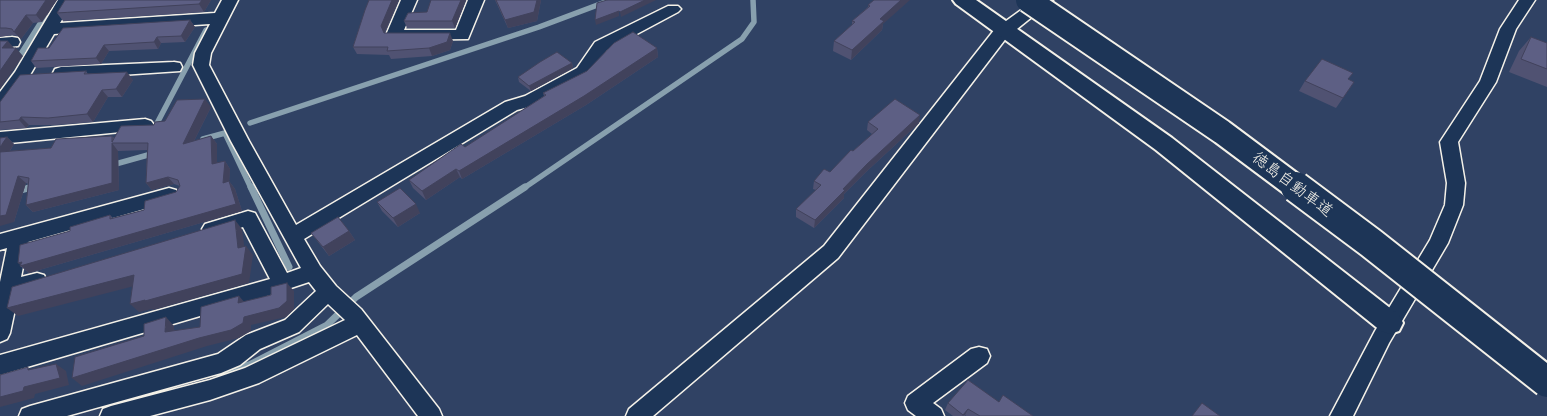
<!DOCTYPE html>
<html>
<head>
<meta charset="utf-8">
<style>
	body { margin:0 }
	canvas { display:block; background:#304264 }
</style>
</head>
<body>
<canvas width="1547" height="416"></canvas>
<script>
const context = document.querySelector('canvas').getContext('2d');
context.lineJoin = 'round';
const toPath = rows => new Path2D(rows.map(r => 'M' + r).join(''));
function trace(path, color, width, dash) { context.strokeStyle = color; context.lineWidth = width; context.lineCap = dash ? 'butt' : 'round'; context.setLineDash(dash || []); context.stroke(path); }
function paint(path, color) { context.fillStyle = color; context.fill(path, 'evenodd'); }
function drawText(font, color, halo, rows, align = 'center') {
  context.font = font + ' Sriracha,"Klee One",sans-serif'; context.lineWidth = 4.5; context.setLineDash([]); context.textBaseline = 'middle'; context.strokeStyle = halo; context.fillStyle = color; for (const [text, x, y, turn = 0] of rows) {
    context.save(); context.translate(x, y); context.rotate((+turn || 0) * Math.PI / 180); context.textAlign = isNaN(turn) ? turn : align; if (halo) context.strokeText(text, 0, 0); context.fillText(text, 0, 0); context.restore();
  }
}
trace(toPath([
	[17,60,45,16],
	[250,123,539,27,611,0],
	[154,129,206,30],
	[203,139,225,133,251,188],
	[112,165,155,153],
	[28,188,35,186],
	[524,188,742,39,754,22,753,0]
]), '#88a0ae', 5.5);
trace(toPath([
	[251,187,289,267],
	[0,196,32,187],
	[219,373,249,365,327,325,356,297,525,187]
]), '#88a0ae', 7);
const minor = toPath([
	[58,0,74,0,60,23,215,13,222,0,238,0,211,53,209,65,249,141,296,225,505,102,525,96,577,68,595,42,668,6,678,6,681,9,678,12,607,50,589,76,536,105,517,110,304,239,320,266,336,286,361,309,439,409,442,416,418,416,357,335,259,383,210,400,150,416,100,416,103,409,111,406,210,380,245,368,345,320,328,304,299,332,260,349,240,365,221,373,67,416,19,416,22,409,30,406,218,354,246,335,285,320,316,291,309,282,261,298,0,375,0,355,270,279,243,227,212,237,205,234,202,229,205,224,248,211,255,213,287,273,301,268,231,141,193,65,195,53,210,24,54,34,27,80,6,108,0,110,0,92,15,72,58,0],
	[401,0,417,0,404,30,456,30,468,0,484,0,468,39,394,40,388,39,386,35,401,0],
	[1035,0,1053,0,1007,37,838,258,653,416,626,416,629,409,824,246,995,29,1035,0],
	[1519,0,1535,0,1516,29,1496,82,1458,142,1465,183,1463,205,1448,243,1389,343,1353,416,1330,416,1375,331,1430,240,1445,205,1447,183,1440,142,1480,81,1500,29,1519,0],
	[12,37,18,38,20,42,18,46,0,48,0,38,12,37],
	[174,62,180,63,182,67,180,71,61,79,55,77,53,73,55,69,61,67,174,62],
	[145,119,151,121,154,125,151,129,0,144,0,132,145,119],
	[169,188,176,190,178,195,176,200,28,242,21,277,37,273,44,275,47,281,44,287,18,295,10,333,7,339,0,342,0,282,7,248,0,250,0,234,169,188],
	[979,347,987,349,990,356,987,363,933,403,941,409,944,416,916,416,908,410,905,403,908,396,971,349,979,347]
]);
const tertiary = toPath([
	[953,0,976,0,1172,138,1399,315,1403,323,1399,331,1390,334,1381,331,1156,150,956,4,953,0]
]);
trace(minor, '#f4f1e8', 3);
trace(tertiary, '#f4f1e8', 4);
paint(minor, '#1d3557');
paint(tertiary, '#1d3557');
const motorwayBridgeFar1 = toPath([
	[1028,0,1222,132,1297,188]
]);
const motorwayBridge = toPath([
	[1296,187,1371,243,1547,382]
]);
trace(motorwayBridgeFar1, '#f4f1e8', 28, []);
trace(motorwayBridge, '#f4f1e8', 34, []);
trace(motorwayBridgeFar1, '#1d3557', 24);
trace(motorwayBridge, '#1d3557', 30);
paint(toPath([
	[0,0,57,0,42,22,33,23,21,39,18,36,12,35,0,37],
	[211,0,204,12,63,21,57,13],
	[369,0,399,0,385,33,453,41,450,50,432,56,391,59,389,55,357,54,353,47],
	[466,0,455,28,407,28,404,21,427,12],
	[495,0,541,0,537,21,508,28],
	[874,0,883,24,882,30,851,60,833,51,834,41,852,25,852,21,868,7,868,5],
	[190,20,195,27,185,42,161,43,158,49,109,51,101,64,36,68,31,61,49,48],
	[1531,37,1547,43,1547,87,1509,72,1519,51],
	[657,48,658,57,586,105,462,179,460,177,426,200,413,188,409,180,465,147,544,96,543,93],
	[572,63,573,68,531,91,519,82,518,77],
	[86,71,88,74,133,80,122,97,108,97,93,122,55,125,29,125,26,128,0,130,0,102],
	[1305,81,1354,82,1336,108,1299,91],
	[211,107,194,141,211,136,217,144,217,163,225,161,230,169,229,181,235,189,242,211,29,273,20,266,70,231,110,215,113,218,144,210,176,192,180,186,174,184,152,190,146,183,147,150,118,151,119,190,33,212,26,205,28,184,26,183,14,222,7,137,14,144,10,151,51,148,112,136,114,138],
	[868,122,919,123,866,172,844,194,844,198,814,228,796,217,796,209,816,190,813,189,814,181,830,172,872,134,867,130],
	[377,202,420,213,398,227,382,211],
	[349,231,355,240,329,256,311,233],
	[999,402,1033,416,966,416,965,415,965,416,953,416,945,410,948,403]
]), '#505272');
paint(toPath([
	[46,0,57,0,42,22,36,15],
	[202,0,211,0,204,12,199,4],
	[392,0,399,0,384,34,381,26],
	[461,0,466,0,455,28,452,21],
	[537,0,541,0,537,21,508,28,505,20],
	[645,0,656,0,621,17,620,12],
	[901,0,910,0,883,24,882,30,851,60,852,50,880,19],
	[619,11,619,16,596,25,595,20],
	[26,15,33,23,21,39,14,32],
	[190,20,195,27,185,42,181,36],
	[450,33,453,41,450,50,432,56,429,48],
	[157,37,161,43,158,49,154,42],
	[8,41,14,48,2,48],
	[104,45,109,51,101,64,96,58],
	[16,48,23,56,0,89,0,71],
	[657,48,658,57,586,105,462,179,459,171],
	[572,63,573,68,531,91,529,86],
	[127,72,133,80,122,97,116,89],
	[102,90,108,97,93,122,87,114],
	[205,99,211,107,189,151,183,144],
	[920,115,919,123,866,172,844,194,844,198,814,228,815,220,843,189,867,164],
	[21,117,29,125,26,128,19,120],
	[211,136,217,144,217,171,212,164],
	[7,137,14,144,4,160,0,156,0,147],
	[112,143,118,151,119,190,33,212,26,205],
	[225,161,230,169,229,190,223,183],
	[456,169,460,177,426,200,422,191],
	[18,176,26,183,14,222,0,226,0,216],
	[168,177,174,184,152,190,146,183],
	[229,181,235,189,242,211,29,273,18,263],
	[416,204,420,213,398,227,393,218],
	[235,220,242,229,245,252,246,246,253,255,249,283,153,310,152,309,139,312,130,304,238,248],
	[349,231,355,240,329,256,323,247],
	[134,275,142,284,18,316,7,308],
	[287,283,294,291,294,309,286,317,251,325,251,331,239,338,207,346,82,386,72,378,244,317],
	[239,296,246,304,238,303],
	[166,317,174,326,174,340,165,332],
	[56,364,66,371,69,385,35,394,34,398,0,407,0,397,24,387],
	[968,409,965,415,962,416,963,415]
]), '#41425c');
const building = toPath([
	[0,0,46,0,36,15,26,15,14,32,12,29,6,28,0,28,0,0],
	[65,0,202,0,199,4,57,13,65,0],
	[369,0,392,0,381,26,384,33,450,33,447,42,429,48,387,51,388,47,353,47,365,10,369,0],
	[431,0,461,0,452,21,404,21,408,13,427,12,431,0],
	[496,0,537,0,534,12,505,20,496,0],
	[607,0,645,0,620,12,619,11,595,20,597,3,607,0],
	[874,0,901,0,880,19,884,21,852,50,834,41,855,22,852,21,870,6,868,5,874,0],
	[190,20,181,36,157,37,154,42,104,45,96,58,31,61,38,48,49,48,63,28,190,20],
	[633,32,657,48,584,96,459,171,456,169,422,191,409,180,461,144,465,147,546,95,543,93,587,71,614,43,633,32],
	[1531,37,1547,43,1547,69,1521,59,1531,37],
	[0,41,8,41,2,48,16,48,0,71,0,41],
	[557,52,572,63,529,86,518,77,540,62,557,52],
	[1322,59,1353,73,1348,79,1354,82,1343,98,1305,81,1322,59],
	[86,71,84,74,127,72,116,89,102,90,87,114,48,118,21,117,19,120,0,122,0,102,20,75,86,71],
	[205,99,183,144,211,136,212,164,225,161,223,183,229,181,236,204,20,266,22,262,18,263,20,245,70,231,70,227,110,215,110,219,144,210,145,201,176,192,180,186,178,180,168,177,146,183,148,143,112,143,112,183,26,205,29,178,18,176,6,215,0,216,0,152,51,148,56,139,112,136,112,142,121,126,154,125,155,122,165,121,177,100,205,99],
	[895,99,920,115,867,164,843,189,845,190,815,220,796,209,821,185,814,181,824,169,830,172,851,150,853,151,878,129,868,122,895,99],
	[7,137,0,147,0,138,7,137],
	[400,188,416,204,393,218,377,202,400,188],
	[338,217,349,231,323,247,311,233,338,217],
	[235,220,238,248,246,246,242,274,145,301,145,300,130,304,134,275,7,308,12,287,235,220],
	[287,283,287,301,279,308,244,317,243,323,231,330,199,338,72,378,75,357,144,336,144,324,166,317,165,332,200,327,201,307,239,296,238,303,271,295,271,287,287,283],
	[56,364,60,378,24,387,23,391,0,397,0,375,28,367,28,370,56,364],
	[968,380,999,402,1003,395,1033,416,980,416,968,409,963,415,948,403,968,380],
	[1202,403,1220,416,1192,416,1202,403]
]);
paint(building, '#5d5f84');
trace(building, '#41425c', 1);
drawText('16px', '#f4f1e8', '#1d3557', [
	["徳島自動車道",1292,185,37]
]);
</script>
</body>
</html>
